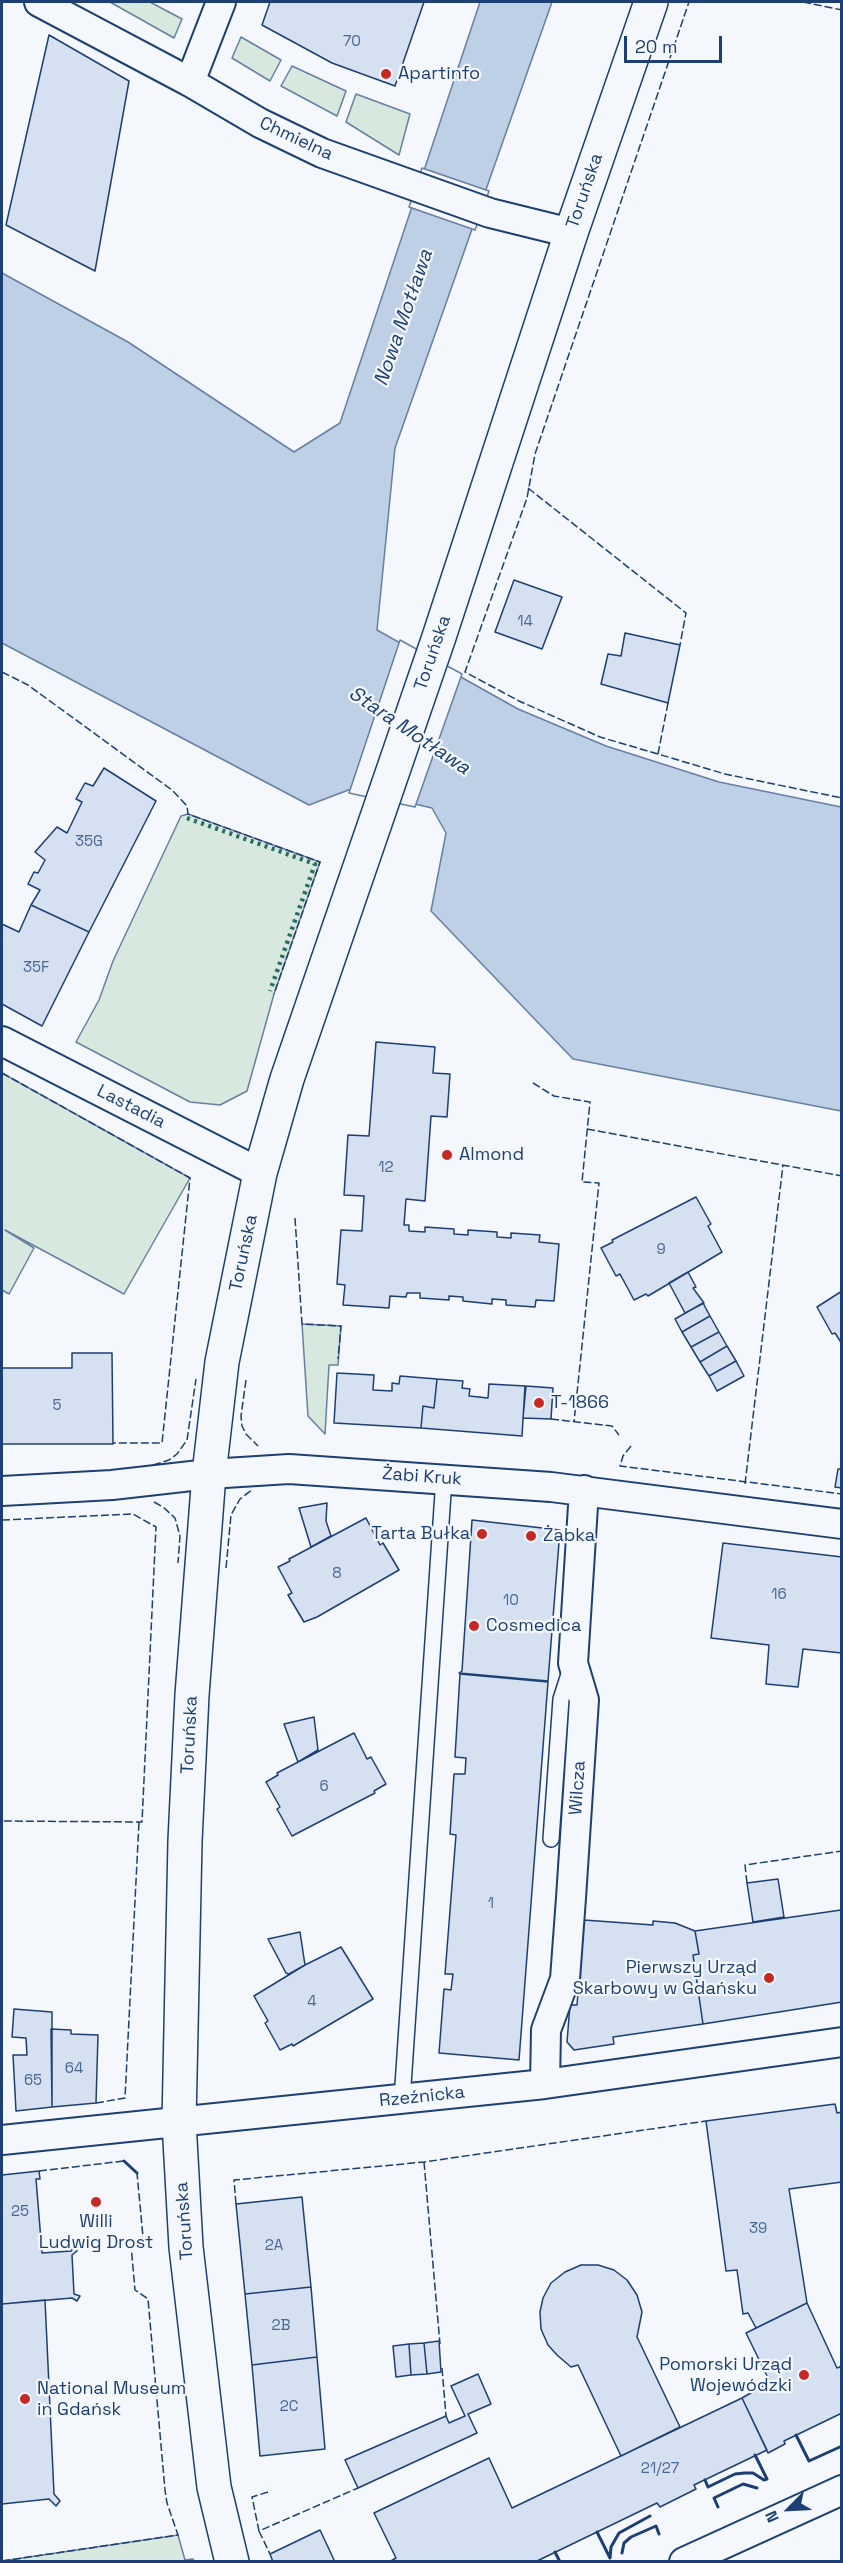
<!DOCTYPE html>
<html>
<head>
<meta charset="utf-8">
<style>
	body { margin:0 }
	#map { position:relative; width:843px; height:2563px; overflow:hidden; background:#f4f7fb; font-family:"Space Grotesk",sans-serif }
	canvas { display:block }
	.frame { position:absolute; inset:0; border:3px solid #1d3f73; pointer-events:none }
	.north { position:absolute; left:759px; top:2479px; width:60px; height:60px; -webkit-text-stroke:4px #f4f7fb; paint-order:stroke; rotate:246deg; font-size:16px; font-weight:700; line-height:24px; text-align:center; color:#1d3f73 }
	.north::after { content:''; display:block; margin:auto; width:21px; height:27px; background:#1d3f73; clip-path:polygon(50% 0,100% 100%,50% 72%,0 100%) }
	.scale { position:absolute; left:624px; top:36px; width:98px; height:27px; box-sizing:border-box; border:3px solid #1d3f73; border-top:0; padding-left:8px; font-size:18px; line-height:21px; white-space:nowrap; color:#1d3f73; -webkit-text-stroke:4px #f4f7fb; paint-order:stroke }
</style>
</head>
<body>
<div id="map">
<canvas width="843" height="2563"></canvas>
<div class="frame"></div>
<div class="north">N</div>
<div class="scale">20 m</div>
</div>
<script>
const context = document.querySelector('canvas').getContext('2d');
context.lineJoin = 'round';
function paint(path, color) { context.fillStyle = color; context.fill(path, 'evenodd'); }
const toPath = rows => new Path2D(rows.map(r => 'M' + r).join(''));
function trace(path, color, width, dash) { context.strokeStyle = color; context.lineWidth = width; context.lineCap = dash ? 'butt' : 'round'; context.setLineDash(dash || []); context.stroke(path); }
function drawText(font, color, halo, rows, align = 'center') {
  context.font = font + ' "Space Grotesk",sans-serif'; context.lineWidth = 4.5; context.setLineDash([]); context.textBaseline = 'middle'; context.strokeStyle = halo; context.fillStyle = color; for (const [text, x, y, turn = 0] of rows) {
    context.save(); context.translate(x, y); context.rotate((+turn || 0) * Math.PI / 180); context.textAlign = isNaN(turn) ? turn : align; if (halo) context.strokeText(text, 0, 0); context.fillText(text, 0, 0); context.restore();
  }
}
const green = toPath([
	[110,2,150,2,182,19,174,38,110,2],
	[241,37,281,60,270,81,232,58,241,37],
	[292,66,346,91,337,116,281,86,292,66],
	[356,94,410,114,399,155,346,122,356,94],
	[188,814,320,862,274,994,247,1091,220,1105,190,1102,76,1042,99,1000,113,961,181,816,188,814],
	[2,1073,190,1178,124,1294,5,1230,34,1248,9,1294,2,1290,2,1073],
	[302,1324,341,1326,338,1365,329,1365,325,1434,308,1416,302,1324],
	[178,2535,185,2560,193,2559,194,2561,2,2561,178,2535]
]);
paint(green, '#d7e8df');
trace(green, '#687fa3', 1.5);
const water = toPath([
	[480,2,552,2,395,448,377,630,518,709,606,746,719,782,841,807,841,1111,573,1059,431,911,446,833,432,808,351,789,309,805,2,643,2,273,128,342,294,452,340,423,480,2]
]);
paint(water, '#bed0e5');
trace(water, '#687fa3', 1.5);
const pier = toPath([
	[422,168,489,191,475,230,409,207,422,168],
	[400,640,462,674,415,807,349,793,400,640]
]);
paint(pier, '#f4f7fb');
trace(pier, '#687fa3', 1.5);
const building = toPath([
	[270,2,424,2,395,86,332,63,262,25,270,2],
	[49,35,129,81,95,271,6,225,49,35],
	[514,580,562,597,542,649,495,632,514,580],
	[625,633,680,645,668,703,601,684,608,654,621,656,625,633],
	[104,768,156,801,89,932,31,905,40,890,28,884,34,872,38,873,45,860,35,852,57,827,67,833,82,802,76,799,85,783,93,786,104,768],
	[31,905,89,932,42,1026,2,1004,2,924,19,932,31,905],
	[376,1042,435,1047,433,1073,450,1074,447,1117,431,1116,425,1201,406,1199,404,1225,409,1225,409,1231,425,1232,425,1227,454,1229,454,1234,468,1235,468,1230,497,1232,497,1237,511,1238,511,1233,540,1235,539,1242,559,1244,554,1301,536,1300,535,1307,506,1305,506,1300,492,1299,492,1304,463,1301,463,1297,449,1296,449,1300,420,1298,420,1293,407,1293,406,1297,390,1296,389,1308,343,1305,345,1285,337,1284,341,1230,362,1231,364,1196,344,1195,348,1135,369,1136,376,1042],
	[696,1197,711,1224,708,1226,722,1252,648,1296,646,1294,634,1300,620,1274,616,1276,601,1248,613,1242,612,1240,696,1197],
	[688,1272,696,1287,693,1288,704,1303,685,1313,669,1283,688,1272],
	[842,1291,842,1344,835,1333,832,1334,817,1307,842,1291],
	[703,1303,710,1316,682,1332,675,1319,703,1303],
	[710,1316,719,1332,691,1347,682,1332,710,1316],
	[719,1332,727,1346,700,1362,691,1347,719,1332],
	[727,1346,736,1361,709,1376,700,1362,727,1346],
	[72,1353,112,1353,113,1444,2,1444,2,1368,72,1368,72,1353],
	[736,1361,744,1376,717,1391,709,1376,736,1361],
	[337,1373,374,1375,373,1390,392,1391,392,1383,399,1384,400,1376,437,1379,434,1408,423,1406,421,1428,334,1423,337,1373],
	[437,1379,463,1381,462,1388,470,1389,469,1396,488,1398,489,1384,525,1386,522,1436,421,1428,423,1406,434,1408,437,1379],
	[526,1386,553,1388,551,1419,523,1418,526,1386],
	[838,1469,842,1469,842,1488,835,1487,838,1469],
	[327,1503,326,1521,331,1536,311,1547,299,1508,327,1503],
	[366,1518,380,1545,383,1543,399,1570,317,1617,304,1622,288,1595,292,1593,278,1567,290,1561,289,1559,366,1518],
	[472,1520,560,1530,548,1681,459,1673,462,1671,472,1520],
	[723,1543,842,1557,842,1653,803,1649,798,1687,766,1684,769,1645,711,1638,723,1543],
	[460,1674,548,1682,519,2060,439,2053,444,1989,451,1990,453,1974,445,1974,456,1835,450,1834,454,1774,465,1774,466,1758,455,1757,460,1674],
	[314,1717,318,1750,298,1762,284,1724,314,1717],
	[354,1733,367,1759,371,1757,386,1784,374,1791,375,1793,292,1836,277,1809,280,1807,266,1782,278,1775,277,1773,354,1733],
	[778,1879,784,1917,753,1922,747,1883,778,1879],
	[841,1910,842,2002,703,2024,693,1955,699,1954,695,1931,841,1910],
	[584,1920,653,1925,653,1921,675,1923,695,1931,699,1954,693,1955,703,2024,613,2037,614,2044,574,2050,567,2042,570,2005,577,2005,584,1920],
	[300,1932,305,1965,289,1974,286,1973,268,1939,300,1932],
	[341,1947,373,1999,293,2046,292,2044,280,2050,265,2023,268,2021,254,1996,305,1965,341,1947],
	[14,2009,52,2012,52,2107,16,2111,13,2055,27,2055,26,2038,12,2037,14,2009],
	[51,2029,71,2030,71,2034,98,2035,96,2103,52,2107,51,2029],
	[835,2104,837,2113,842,2112,842,2182,789,2189,807,2303,756,2328,748,2313,743,2314,737,2270,726,2271,706,2121,835,2104],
	[39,2171,40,2179,36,2179,42,2253,71,2251,74,2246,77,2251,72,2255,74,2294,80,2296,77,2301,72,2298,2,2304,2,2175,39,2171],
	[302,2197,311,2287,245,2294,236,2204,302,2197],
	[581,2265,598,2265,614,2270,627,2280,637,2295,642,2312,637,2337,680,2427,621,2456,578,2365,571,2367,557,2355,548,2345,541,2329,540,2312,543,2298,551,2283,565,2272,581,2265],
	[311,2287,317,2357,252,2365,245,2294,311,2287],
	[45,2300,54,2494,60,2501,56,2506,49,2499,2,2504,2,2304,45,2300],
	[807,2303,837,2368,842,2366,842,2413,784,2441,785,2444,768,2453,742,2398,770,2382,746,2333,807,2303],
	[439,2341,441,2372,427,2374,424,2343,439,2341],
	[424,2343,427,2374,411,2375,409,2344,424,2343],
	[409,2344,411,2375,396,2377,393,2346,409,2344],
	[317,2357,325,2449,260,2456,252,2365,317,2357],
	[478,2374,491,2404,468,2414,477,2433,358,2488,345,2460,446,2416,449,2423,465,2416,451,2386,478,2374],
	[742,2398,767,2450,694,2485,696,2489,660,2507,657,2503,535,2562,389,2562,396,2558,374,2513,489,2458,512,2508,742,2398],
	[320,2530,335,2562,273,2562,270,2554,320,2530]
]);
paint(building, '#d5e0f0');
trace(building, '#1d3f73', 1.5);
const service = toPath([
	[551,1839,561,1699,571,1668],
	[402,2100,444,1478]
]);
const minor = toPath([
	[39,2,190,82,260,123,322,153,490,213,571,233],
	[190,82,221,2],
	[2,1041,260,1173],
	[2,1491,112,1485,209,1474,289,1469,551,1487,842,1524],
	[545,2084,546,2030,565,1979,571,1898,584,1700,573,1663,584,1490],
	[2,2140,545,2084,842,2042],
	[684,2562,842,2490]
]);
const tertiary = toPath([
	[232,2562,214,2487,186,2247,179,2122,185,1841,192,1695,209,1474,222,1362,260,1173,287,1079,439,637,571,233,651,2]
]);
trace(service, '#1d3f73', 18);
trace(minor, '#1d3f73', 32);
trace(tertiary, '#1d3f73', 36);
trace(service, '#f4f7fb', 15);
trace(minor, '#f4f7fb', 28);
trace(tertiary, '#f4f7fb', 33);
trace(toPath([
	[187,818,315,864,270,991]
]), '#2c6c60', 4.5, [3, 4.5]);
trace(toPath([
	[803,2,842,10],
	[528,488,686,613,680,645],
	[2,672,28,685,172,790,187,806,188,814,320,862,274,994],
	[668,703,658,754,725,774,842,798],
	[658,754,600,737,519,701,465,672,527,498,535,454,689,2],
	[2,1073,190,1178,162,1443,113,1443],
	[533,1083,554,1096,590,1102,582,1182,599,1183,574,1422],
	[587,1129,842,1176],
	[295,1218,302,1324,341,1326,338,1359],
	[246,1380,241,1416,242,1426,246,1434,258,1446],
	[551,1419,612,1426,619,1435],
	[631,1446,623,1456,620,1466,842,1494],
	[153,1465,169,1460,177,1454,187,1440,196,1379],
	[745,1484,783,1165],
	[154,1502,163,1507,175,1518,180,1536,178,1563],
	[2,1520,133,1514,156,1527,142,1822,2,1821],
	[226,1568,231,1515,240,1499,253,1489],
	[747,1883,745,1865,842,1851],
	[96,2103,125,2098,139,1822],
	[424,2162,440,2344],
	[39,2171,124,2161],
	[236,2204,234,2180,424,2162,706,2121],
	[442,2368,446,2416],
	[268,2492,252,2497,259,2531,358,2488],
	[259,2531,270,2554],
	[2,2561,178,2535,167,2503,165,2490,148,2299,135,2290,131,2245,143,2237,137,2173]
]), '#1d3f73', 1.5, [8, 3]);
trace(toPath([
	[124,2161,137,2173],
	[796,2435,809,2461,842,2446],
	[705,2480,708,2487,735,2474,745,2473,753,2473,764,2480,767,2479,755,2455],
	[718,2507,714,2498,743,2484,757,2488],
	[597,2532,610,2558,611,2547,619,2533,650,2516],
	[555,2552,560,2562],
	[622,2553,624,2543,631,2537,656,2526,659,2534]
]), '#1d3f73', 3);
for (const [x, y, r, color] of [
	[386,74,6,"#c62828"],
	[447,1155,6,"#c62828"],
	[539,1403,6,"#c62828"],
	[482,1534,6,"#c62828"],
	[531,1536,6,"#c62828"],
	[474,1626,6,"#c62828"],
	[769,1978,6,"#c62828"],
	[96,2202,6,"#c62828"],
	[804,2375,6,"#c62828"],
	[25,2399,6,"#c62828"]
]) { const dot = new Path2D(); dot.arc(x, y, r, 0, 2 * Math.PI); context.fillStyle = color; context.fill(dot); trace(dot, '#f4f7fb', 2); }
drawText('15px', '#4b6792', null, [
	["70",352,42],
	["14",525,622],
	["35G",89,842],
	["35F",36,968],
	["12",386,1168],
	["9",661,1250],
	["5",57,1406],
	["8",337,1574],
	["16",779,1595],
	["10",511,1601],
	["6",324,1787],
	["1",491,1904],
	["4",312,2002],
	["64",74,2069],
	["65",33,2081],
	["25",20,2212],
	["39",758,2229],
	["2A",274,2246],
	["2B",281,2326],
	["2C",289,2407],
	["21/27",660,2469]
]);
drawText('18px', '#1d3f73', '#f4f7fb', [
	["Apartinfo",398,74],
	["Almond",459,1155],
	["T-1866",551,1403],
	["Tarta Bułka",470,1534,"right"],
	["Żabka",543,1536],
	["Cosmedica",486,1626],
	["Pierwszy Urząd",757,1968,"right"],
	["Skarbowy w Gdańsku",757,1989,"right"],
	["Willi",96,2222,"center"],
	["Ludwig Drost",96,2243,"center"],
	["Pomorski Urząd",792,2365,"right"],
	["Wojewódzki",792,2386,"right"],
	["National Museum",37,2389],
	["in Gdańsk",37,2410]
], 'left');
drawText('18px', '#1d3f73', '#f4f7fb', [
	["Chmielna",296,139,25],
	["Toruńska",585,191,-71],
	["Toruńska",433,653,-71],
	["Lastadia",131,1107,27],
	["Toruńska",244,1253,-78],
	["Żabi Kruk",422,1477,4],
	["Toruńska",190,1735,-87],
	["Wilcza",578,1788,-86],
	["Rzeźnicka",422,2097,-6],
	["Toruńska",185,2221,-94]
]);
drawText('italic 20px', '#1d3f73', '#f4f7fb', [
	["Nowa Motława",404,318,-71],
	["Stara Motława",409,731,34]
]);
</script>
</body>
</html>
